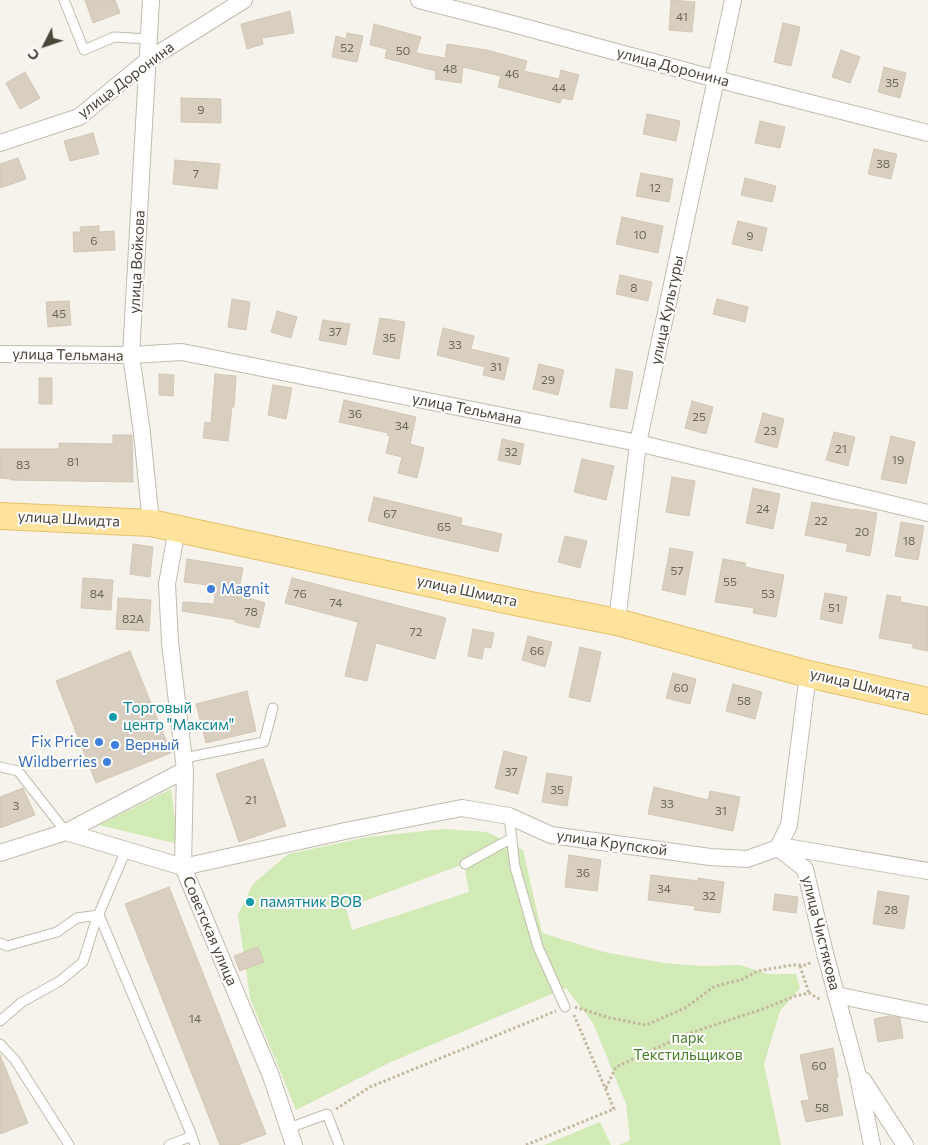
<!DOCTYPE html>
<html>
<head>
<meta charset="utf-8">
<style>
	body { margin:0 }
	#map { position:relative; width:928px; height:1145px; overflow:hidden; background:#f6f3ec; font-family:Commissioner,sans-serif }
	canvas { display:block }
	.north { position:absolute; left:20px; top:20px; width:50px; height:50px; -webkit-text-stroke:4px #fff; paint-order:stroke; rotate:229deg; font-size:14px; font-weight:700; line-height:20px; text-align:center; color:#4b4439 }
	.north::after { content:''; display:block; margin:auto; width:18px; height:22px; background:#4b4439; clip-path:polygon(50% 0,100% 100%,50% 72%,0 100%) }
</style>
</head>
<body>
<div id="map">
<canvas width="928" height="1145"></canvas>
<div class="north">С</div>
</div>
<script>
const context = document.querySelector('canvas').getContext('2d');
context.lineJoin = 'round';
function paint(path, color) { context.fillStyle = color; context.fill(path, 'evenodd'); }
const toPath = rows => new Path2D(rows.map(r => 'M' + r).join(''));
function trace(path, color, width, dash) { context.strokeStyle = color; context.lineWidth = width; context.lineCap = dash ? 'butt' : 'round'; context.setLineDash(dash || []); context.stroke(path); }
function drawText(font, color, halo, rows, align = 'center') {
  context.font = font + ' Commissioner,sans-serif'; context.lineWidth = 4; context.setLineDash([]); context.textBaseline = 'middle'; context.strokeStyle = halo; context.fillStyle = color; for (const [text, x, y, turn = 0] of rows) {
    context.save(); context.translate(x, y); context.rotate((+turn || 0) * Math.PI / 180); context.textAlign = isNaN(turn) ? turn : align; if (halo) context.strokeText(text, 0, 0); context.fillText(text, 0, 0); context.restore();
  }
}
paint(toPath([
	[171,789,178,844,99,825],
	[444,829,487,832,523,850,542,933,604,952,664,963,702,966,740,965,768,974,796,974,800,988,780,1011,764,1064,781,1145,619,1145,630,1140,626,1104,593,1023,566,988,393,1061,296,1110,250,998,238,915,253,884,288,854,368,837],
	[464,864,469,892,352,930,346,908],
	[600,1122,611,1145,544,1145]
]), '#d2eab5');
const building = toPath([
	[85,0,115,0,120,13,93,23,85,0],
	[671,0,695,2,692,32,669,30,671,0],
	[290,11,294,33,262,38,263,44,247,49,241,24,290,11],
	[783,23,800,27,791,66,774,62,783,23],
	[374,24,421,37,416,53,445,58,447,44,487,50,527,61,524,71,559,79,561,70,579,75,572,100,562,98,560,103,498,87,501,76,463,67,461,83,435,79,436,71,385,58,387,49,370,45,374,24],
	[347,33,363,36,357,62,332,57,336,36,346,39,347,33],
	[841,50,860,57,850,83,832,77,841,50],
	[884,67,906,73,900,98,878,92,884,67],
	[25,72,40,98,20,109,6,83,25,72],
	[181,98,221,99,221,123,181,122,181,98],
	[647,114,680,121,676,141,643,134,647,114],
	[760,121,785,127,780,148,755,143,760,121],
	[93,133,99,154,70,161,64,141,93,133],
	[874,149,897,154,891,179,868,174,874,149],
	[18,158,26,179,0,188,0,164,18,158],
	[175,160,220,164,217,189,173,184,175,160],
	[641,173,673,179,669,202,636,196,641,173],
	[745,178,776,186,772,202,741,195,745,178],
	[622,217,663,226,658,253,616,244,622,217],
	[738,221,767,228,762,251,732,244,738,221],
	[99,226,99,232,114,231,115,250,74,252,73,232,81,232,80,227,99,226],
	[620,275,652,282,648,301,616,294,620,275],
	[232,299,250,302,246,330,228,327,232,299],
	[717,299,748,307,745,322,713,314,717,299],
	[69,301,71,325,48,327,46,302,69,301],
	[277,311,297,317,291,338,271,332,277,311],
	[380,318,405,322,399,359,373,354,380,318],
	[323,320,350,324,346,345,319,340,323,320],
	[443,328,474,336,471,349,509,358,504,380,483,375,485,367,437,355,443,328],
	[539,364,564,370,558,395,533,389,539,364],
	[616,369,633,372,627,409,610,407,616,369],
	[159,374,174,375,173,396,159,395,159,374],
	[215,374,236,376,234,407,232,407,228,441,203,438,205,422,211,423,215,374],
	[39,378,52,378,52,404,39,404,39,378],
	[273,385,292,388,286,419,268,415,273,385],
	[344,400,416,417,410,444,424,448,417,478,398,473,402,457,386,453,390,436,387,435,388,433,339,422,344,400],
	[692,401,713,407,706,434,685,428,692,401],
	[763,413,784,419,777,448,755,442,763,413],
	[834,432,855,437,848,466,826,460,834,432],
	[113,435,132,435,133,482,11,480,11,479,0,478,0,449,59,449,59,443,113,444,113,435],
	[891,436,915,442,906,484,881,479,891,436],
	[502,439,524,444,520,465,498,460,502,439],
	[582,459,614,466,606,500,574,492,582,459],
	[672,477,695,481,689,516,666,512,672,477],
	[753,488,780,494,773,529,746,523,753,488],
	[374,497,462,518,461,525,502,534,498,552,425,535,368,521,374,497],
	[812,502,854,510,854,509,877,513,870,556,846,551,848,544,805,535,812,502],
	[901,522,924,526,918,560,895,556,901,522],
	[565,536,587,541,580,568,558,562,565,536],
	[133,544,153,547,150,577,130,574,133,544],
	[670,548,693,552,685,595,662,590,670,548],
	[187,559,243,568,238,595,265,603,259,628,235,622,236,620,182,611,183,602,214,604,216,586,184,582,187,559],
	[723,559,746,563,745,567,784,575,776,617,753,613,754,608,715,602,723,559],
	[83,578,113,580,111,610,81,608,83,578],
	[292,578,446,618,435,659,376,643,367,681,345,676,358,622,285,603,292,578],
	[825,593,847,597,842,624,820,619,825,593],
	[887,595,901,597,900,602,928,607,928,651,913,648,913,644,879,638,887,595],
	[118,598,151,600,149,631,116,629,118,598],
	[473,629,494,633,491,648,484,647,482,659,468,656,473,629],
	[528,636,552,642,545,667,522,660,528,636],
	[580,647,601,652,590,702,569,697,580,647],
	[130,651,171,753,96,783,56,681,130,651],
	[673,673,696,679,690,704,666,698,673,673],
	[733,684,762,692,755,719,726,711,733,684],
	[247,691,256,731,206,743,196,704,247,691],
	[504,751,527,757,518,794,495,788,504,751],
	[263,759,286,826,239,842,216,774,263,759],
	[547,773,572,777,567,806,542,802,547,773],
	[654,787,708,800,710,791,740,797,733,831,648,814,654,787],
	[23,788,35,815,0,828,0,797,23,788],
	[569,855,601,860,597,891,565,887,569,855],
	[651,875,698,881,698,878,724,882,720,913,694,910,695,906,648,900,651,875],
	[169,887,266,1134,238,1145,220,1145,125,904,169,887],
	[878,891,909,896,904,929,873,924,878,891],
	[775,894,798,897,796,913,773,910,775,894],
	[258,947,264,962,240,971,234,956,258,947],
	[889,1016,900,1018,903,1038,878,1042,874,1019,889,1016],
	[833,1048,838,1077,836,1078,843,1115,806,1122,801,1101,809,1100,800,1055,833,1048],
	[0,1055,28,1123,0,1134,0,1055]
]);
paint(building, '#d8cfc1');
trace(building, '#d3c7b4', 1);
const service = toPath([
	[64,0,84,50,114,37,149,39],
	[184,758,264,742,273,708],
	[0,767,18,771,66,832],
	[509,816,515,867,538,947,565,1007],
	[465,864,512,838],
	[0,943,7,946,57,932,77,918,99,915,192,1136],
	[0,1021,22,1002,60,981,83,962,95,923,126,850],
	[0,1044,15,1060,69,1145],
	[289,1128,327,1114,339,1145],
	[169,1145,192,1136,195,1145]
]);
const minor = toPath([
	[419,0,509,23,716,79,928,133],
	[0,143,79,117,148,60,244,0],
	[0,354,131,355,182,352,638,443,928,513],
	[151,523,142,433,131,355,151,0],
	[177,529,167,584,170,642,185,770,183,867,271,1076,294,1145],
	[617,622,638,443,733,0],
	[66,832,185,770],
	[778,848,805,869,825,953,857,1072,872,1145],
	[778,848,789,825,808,674],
	[0,853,66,832,183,867,345,831,462,808,509,816,551,835,710,857,747,859,778,848,792,848,928,871],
	[836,995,928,1014],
	[863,1080,905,1145]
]);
const primary = toPath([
	[0,516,151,523,515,602,617,622,808,674,928,701]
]);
trace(service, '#c2bbae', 11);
trace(minor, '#c2bbae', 18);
trace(primary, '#e6c16a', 28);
trace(toPath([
	[800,966,809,993],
	[575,1007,610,1018,646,1025,685,1008,715,986,741,980,758,971,792,965,807,965,811,962],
	[606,1088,616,1067,687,1034,763,1009,795,996,809,993,821,1000],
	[336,1109,370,1087,556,1011],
	[526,1145,614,1109,574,1015]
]), '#c4b79f', 3, [2.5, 2.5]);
trace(service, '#fff', 9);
trace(minor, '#fff', 16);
trace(primary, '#ffe39c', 26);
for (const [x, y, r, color] of [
	[211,589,5,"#3f7fe0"],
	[113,717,5,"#0f9aa8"],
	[99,742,5,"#3f7fe0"],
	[115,745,5,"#3f7fe0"],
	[107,762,5,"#3f7fe0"],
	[250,902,5,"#0f9aa8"]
]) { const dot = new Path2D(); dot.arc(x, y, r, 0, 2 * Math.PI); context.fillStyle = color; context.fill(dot); trace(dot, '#fff', 2); }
drawText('12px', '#6e675b', null, [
	["41",682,17],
	["52",347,48],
	["50",403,51],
	["48",450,69],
	["46",512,74],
	["35",892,83],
	["44",559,88],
	["9",201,110],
	["38",883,164],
	["7",196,174],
	["12",655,188],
	["10",640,235],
	["9",750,236],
	["6",94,241],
	["8",634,288],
	["45",59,314],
	["37",335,332],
	["35",389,338],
	["33",455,345],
	["31",496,367],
	["29",548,380],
	["36",355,414],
	["25",699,417],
	["34",402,426],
	["23",770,431],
	["21",841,449],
	["32",511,452],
	["19",898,460],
	["81",73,462],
	["83",23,465],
	["24",763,509],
	["67",390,514],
	["22",821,521],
	["65",444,527],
	["20",862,532],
	["18",909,541],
	["57",677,571],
	["55",730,582],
	["84",97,594],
	["76",300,594],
	["53",768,594],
	["74",336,603],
	["51",834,608],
	["78",251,612],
	["82А",133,619],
	["72",416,632],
	["66",537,651],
	["60",681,688],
	["58",744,701],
	["37",511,772],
	["35",557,790],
	["21",251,800],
	["33",667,804],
	["3",16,806],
	["31",721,811],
	["36",583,873],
	["34",664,889],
	["32",709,896],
	["28",891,910],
	["14",195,1019],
	["60",819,1066],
	["58",822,1108]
]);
drawText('15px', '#4b4439', '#fff', [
	["улица Доронина",673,67,15],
	["улица Доронина",126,80,-37],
	["улица Войкова",137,262,-87],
	["улица Культуры",667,310,-78],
	["улица Тельмана",68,355,1],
	["улица Тельмана",467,409,11],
	["улица Шмидта",69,519,3],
	["улица Шмидта",467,591,12],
	["улица Шмидта",860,685,13],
	["улица Крупской",612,843,8],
	["Советская улица",210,931,67],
	["улица Чистякова",821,933,76]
]);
drawText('15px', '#366cbe', '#fff', [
	["Magnit",221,589],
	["Fix Price",89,742,"right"],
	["Верный",125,745],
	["Wildberries",97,762,"right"]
], 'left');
drawText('15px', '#0d838f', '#fff', [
	["Торговый",123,708],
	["центр \"Максим\"",123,725],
	["памятник ВОВ",260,902]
], 'left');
drawText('15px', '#4a7f2a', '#fff', [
	["парк",688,1038],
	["Текстильщиков",688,1055]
]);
</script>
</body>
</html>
